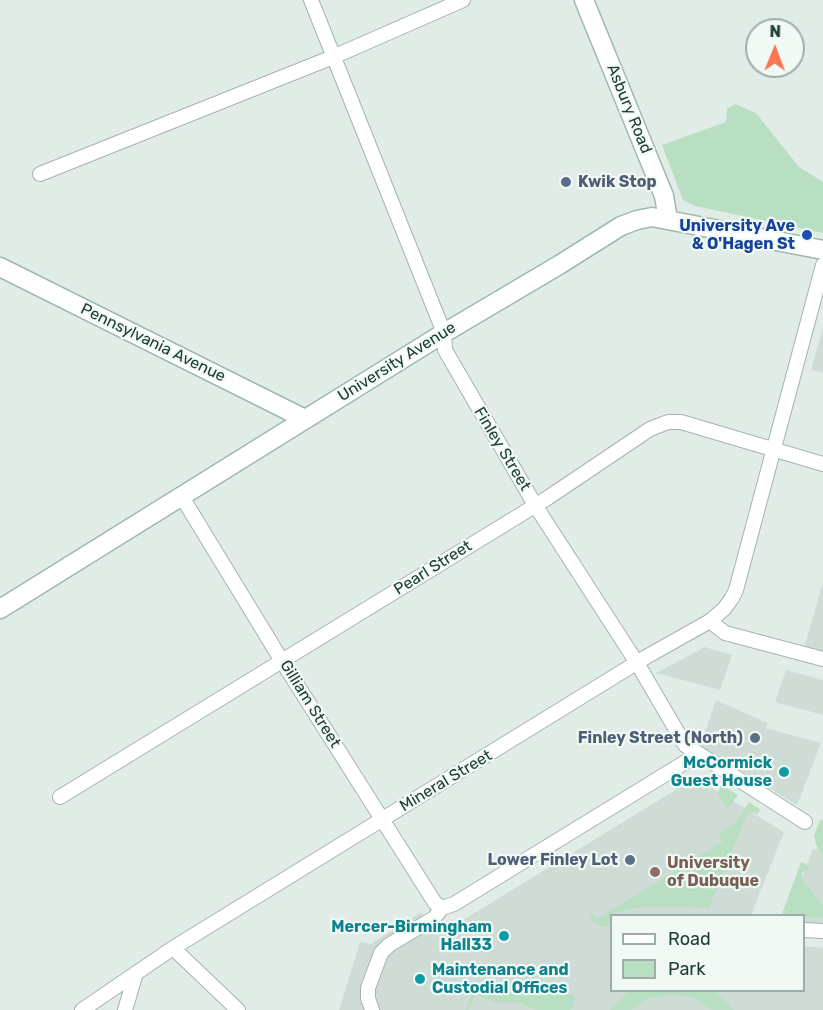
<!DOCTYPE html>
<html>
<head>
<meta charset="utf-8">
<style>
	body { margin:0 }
	#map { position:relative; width:823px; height:1010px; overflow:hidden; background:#e1ece7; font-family:Rubik,sans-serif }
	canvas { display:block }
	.legend { position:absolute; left:610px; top:914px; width:195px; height:78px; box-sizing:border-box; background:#f1f9f5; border:2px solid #9daea8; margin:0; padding:8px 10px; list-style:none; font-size:18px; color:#203e35 }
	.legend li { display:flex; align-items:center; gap:12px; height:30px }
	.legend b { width:30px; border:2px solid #9daea8 }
	.north { position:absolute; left:745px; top:18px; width:60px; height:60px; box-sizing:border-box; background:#f1f9f5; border:2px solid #9daea8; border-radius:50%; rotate:1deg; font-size:16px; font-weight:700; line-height:24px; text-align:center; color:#203e35 }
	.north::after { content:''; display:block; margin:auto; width:21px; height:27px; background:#fa7851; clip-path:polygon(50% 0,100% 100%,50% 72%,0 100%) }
</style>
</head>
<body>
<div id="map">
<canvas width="823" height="1010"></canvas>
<ul class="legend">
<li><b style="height:8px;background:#fff"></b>Road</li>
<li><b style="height:16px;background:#b8dfc2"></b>Park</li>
</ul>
<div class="north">N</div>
</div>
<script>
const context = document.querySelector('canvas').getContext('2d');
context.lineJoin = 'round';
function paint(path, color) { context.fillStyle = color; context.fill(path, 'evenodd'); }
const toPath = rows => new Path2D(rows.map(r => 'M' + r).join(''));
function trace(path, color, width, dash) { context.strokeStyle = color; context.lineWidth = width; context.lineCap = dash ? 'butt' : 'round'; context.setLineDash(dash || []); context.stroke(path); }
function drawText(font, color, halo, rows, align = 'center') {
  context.font = font + ' Rubik,sans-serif'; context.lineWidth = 4.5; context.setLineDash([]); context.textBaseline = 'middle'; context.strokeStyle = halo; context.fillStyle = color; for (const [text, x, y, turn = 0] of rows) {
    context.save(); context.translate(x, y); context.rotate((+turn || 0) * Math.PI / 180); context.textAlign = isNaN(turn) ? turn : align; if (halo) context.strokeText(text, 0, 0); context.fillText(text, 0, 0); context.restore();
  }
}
paint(toPath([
	[823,327,823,373,811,370],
	[823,582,823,653,804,648],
	[705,647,732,655,720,690,656,673],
	[786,670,823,680,823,715,775,702],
	[716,700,768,723,766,728,821,743,797,805,700,746],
	[695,778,784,832,751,915,612,916,612,990,804,990,804,946,823,948,823,1010,339,1010,360,942,371,944,421,912,437,936],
	[823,835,823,926,804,924,804,916,787,916,813,849,817,849]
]), '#cfdcd6');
paint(toPath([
	[735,104,756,113,799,167,823,182,823,233,695,206,683,200,662,145,726,122,727,109],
	[721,785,738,795,728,809,717,794],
	[749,802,761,810,757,814,748,811,709,908,647,906,614,913,615,915,612,916,611,925,601,927,593,922,590,913,593,913,597,919,722,842,719,833,735,823],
	[820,820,823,820,823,856,816,845,814,836],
	[801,862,806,864,809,870,802,872,802,880,823,905,823,918,782,914],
	[629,990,714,991,723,998,733,1010,712,1010,692,997,672,994,647,999,631,1010,610,1010],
	[478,991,573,994,575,997,571,1010,536,1010,517,1002,495,1002,475,995,469,1010,465,1010,471,996]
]), '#b8dfc2');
const street = toPath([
	[311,0,444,333,445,350,535,505,637,663,685,745,805,822],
	[40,174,333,57,463,0],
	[182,497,282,661,435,903,442,908],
	[710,621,724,609,732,598,736,590,823,265],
	[60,797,546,499,650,429,668,422,681,422,823,464],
	[442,908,454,904,687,761,695,752],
	[804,930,823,931],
	[173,948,238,1010],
	[82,1010,173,948,646,657,710,621,725,633,823,659],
	[125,1010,136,973],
	[372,1010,368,998,368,988,381,953,389,945,434,918,442,908]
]);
const secondary = toPath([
	[584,0,664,196,668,219],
	[0,267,305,419],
	[0,609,444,333,559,265,621,226,637,220,652,217,823,250]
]);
trace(street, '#a3b4ae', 16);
trace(secondary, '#9eb9af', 21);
trace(street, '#fff', 14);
trace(secondary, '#fff', 18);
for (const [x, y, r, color] of [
	[566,182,6,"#5c6f8a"],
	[807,235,6,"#1a4fb4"],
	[755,738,6,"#5c6f8a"],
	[784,772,6,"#0f9aa8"],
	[630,860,6,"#5c6f8a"],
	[655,872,6,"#8d6e63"],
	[504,936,6,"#0f9aa8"],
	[420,979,6,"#0f9aa8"]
]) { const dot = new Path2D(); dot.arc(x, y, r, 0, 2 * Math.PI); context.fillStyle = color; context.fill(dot); trace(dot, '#f1f9f5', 2); }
drawText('16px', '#203e35', '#f1f9f5', [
	["Asbury Road",629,109,68],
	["Pennsylvania Avenue",153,343,26],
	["University Avenue",397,362,-32],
	["Finley Street",502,449,59],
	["Pearl Street",433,568,-32],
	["Gilliam Street",310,704,58],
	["Mineral Street",446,781,-31]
]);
drawText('bold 16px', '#4e5e75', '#f1f9f5', [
	["Kwik Stop",578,182,"left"],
	["Finley Street (North)",743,738],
	["Lower Finley Lot",618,860]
], 'right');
drawText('bold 16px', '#164399', '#f1f9f5', [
	["University Ave",795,226],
	["& O'Hagen St",795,244]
], 'right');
drawText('bold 16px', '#0d838f', '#f1f9f5', [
	["McCormick",772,763],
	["Guest House",772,781],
	["Mercer-Birmingham",492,927],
	["Hall33",492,945],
	["Maintenance and",432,970,"left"],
	["Custodial Offices",432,988,"left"]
], 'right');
drawText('bold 16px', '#785e54', '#f1f9f5', [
	["University",667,863],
	["of Dubuque",667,881]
], 'left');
</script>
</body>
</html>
